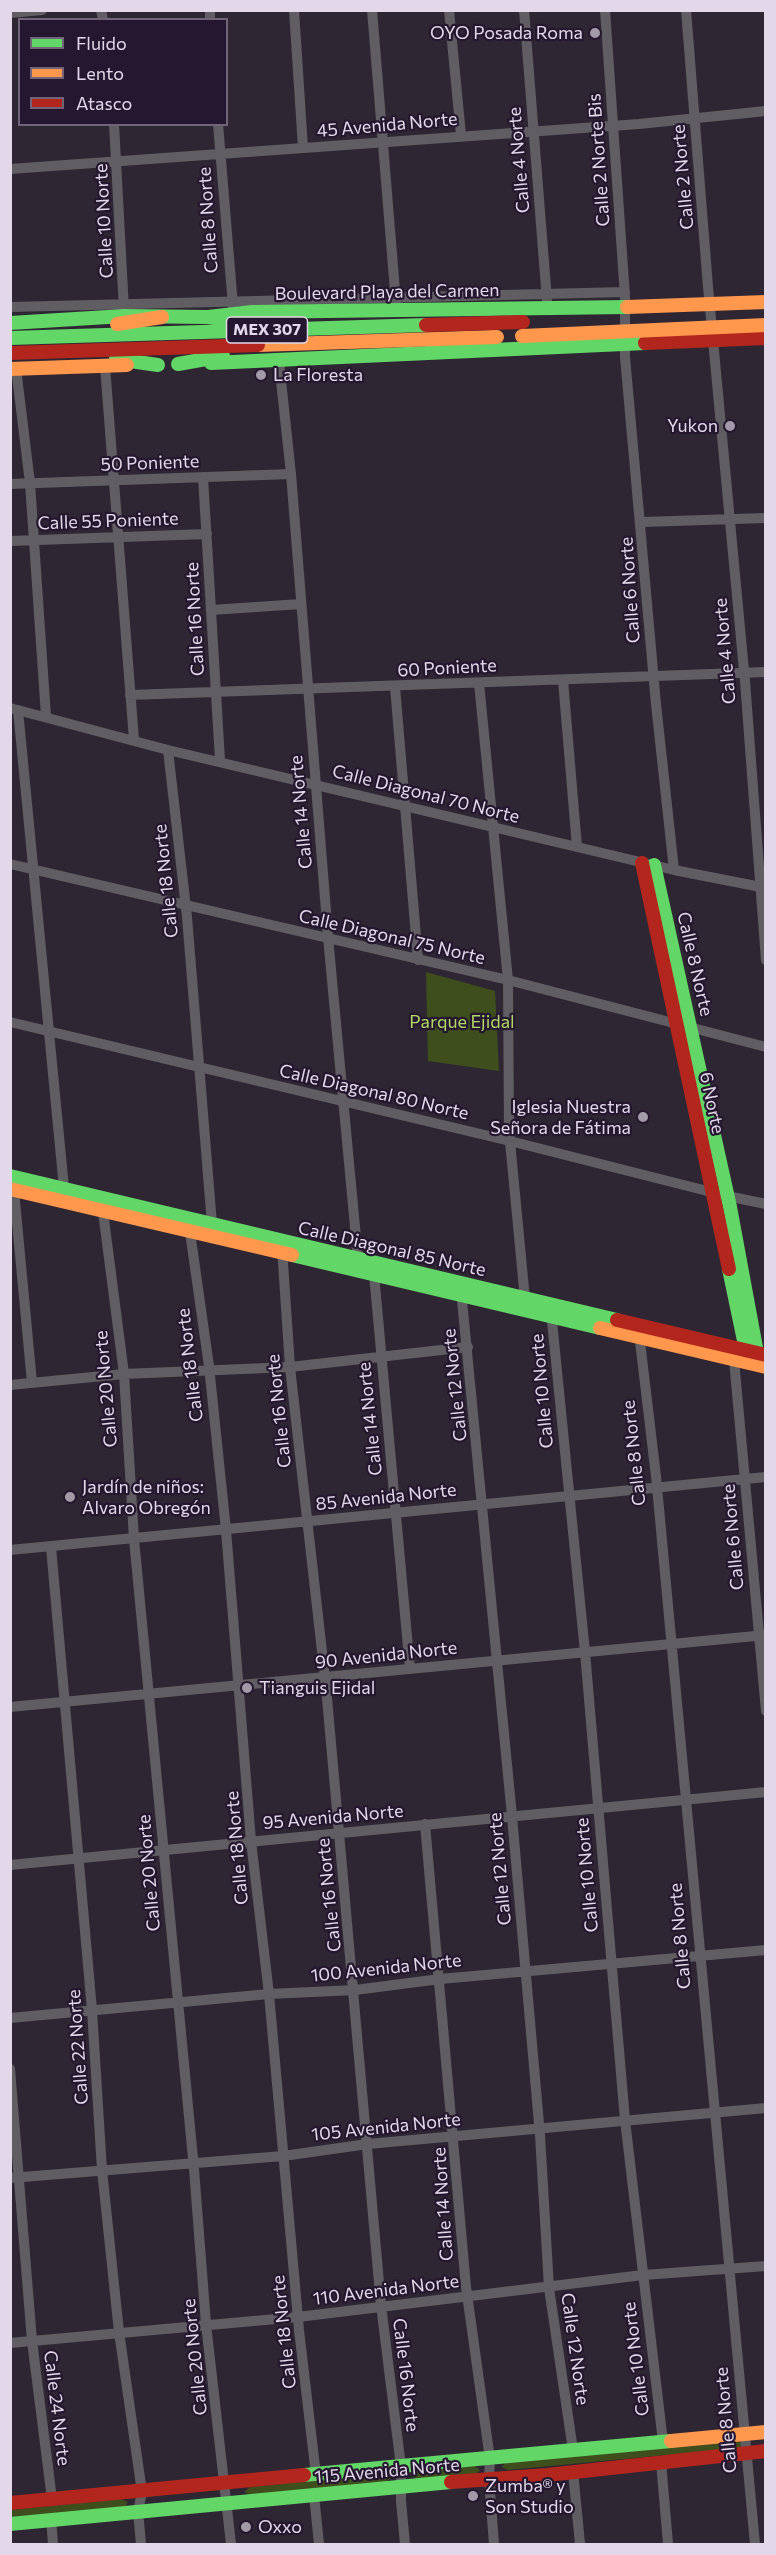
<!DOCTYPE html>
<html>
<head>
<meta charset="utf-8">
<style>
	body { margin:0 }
	#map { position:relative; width:776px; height:2555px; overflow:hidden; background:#2e2733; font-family:Commissioner,sans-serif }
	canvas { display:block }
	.frame { position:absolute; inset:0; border:12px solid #e2d8e9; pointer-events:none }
	.legend { position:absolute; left:18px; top:18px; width:210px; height:108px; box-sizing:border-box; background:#25172f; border:2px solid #716479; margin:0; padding:8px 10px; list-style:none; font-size:18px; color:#e2d8e9 }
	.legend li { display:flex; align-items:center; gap:12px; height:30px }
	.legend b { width:30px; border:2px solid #716479 }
</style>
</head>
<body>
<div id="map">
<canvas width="776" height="2555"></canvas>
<div class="frame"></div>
<ul class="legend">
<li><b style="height:8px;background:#63d668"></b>Fluido</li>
<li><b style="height:8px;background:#ff974d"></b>Lento</li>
<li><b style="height:8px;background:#b3261e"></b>Atasco</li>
</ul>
</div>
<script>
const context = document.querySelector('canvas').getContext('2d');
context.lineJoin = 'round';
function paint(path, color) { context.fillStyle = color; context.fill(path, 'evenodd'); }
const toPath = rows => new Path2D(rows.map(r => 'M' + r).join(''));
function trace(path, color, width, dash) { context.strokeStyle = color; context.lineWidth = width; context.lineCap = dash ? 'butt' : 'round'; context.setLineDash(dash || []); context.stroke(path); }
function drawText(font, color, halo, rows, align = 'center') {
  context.font = font + ' Commissioner,sans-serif'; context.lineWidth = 4.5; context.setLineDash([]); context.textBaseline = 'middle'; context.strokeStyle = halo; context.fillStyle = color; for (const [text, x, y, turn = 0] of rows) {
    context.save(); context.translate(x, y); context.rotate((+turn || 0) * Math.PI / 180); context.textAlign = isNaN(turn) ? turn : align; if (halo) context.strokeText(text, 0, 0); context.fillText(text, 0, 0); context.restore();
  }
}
paint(toPath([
	[426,972,495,991,499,1071,428,1061],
	[735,2441,743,2443,740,2448,508,2470,501,2467,507,2462],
	[475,2466,480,2470,476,2474,417,2479,411,2476,416,2471],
	[383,2474,392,2477,386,2482,251,2495,244,2492,250,2487],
	[121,2499,128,2502,125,2507,11,2518,11,2510]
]), '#3e4e1d');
trace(toPath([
	[101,10,103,20],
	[294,10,303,148],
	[372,10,396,303],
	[449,10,461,135],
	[524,10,547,300],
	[605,10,625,296,625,357,656,704,674,870],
	[686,10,708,287,745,681,766,960],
	[10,13,42,10],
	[210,20,210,10],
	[114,124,124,310],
	[218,124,233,306],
	[10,169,639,124,766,111],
	[10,307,625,292],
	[279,362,291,474,329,948,358,1259],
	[105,366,134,740],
	[16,368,30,483,46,716],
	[203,477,220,760],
	[10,484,291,474],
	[642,522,766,518],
	[10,541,207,534],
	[211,610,301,604],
	[563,680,577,847],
	[479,683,508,980,509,1131,525,1299],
	[395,687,418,960],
	[130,695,766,672],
	[10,708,168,750,577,847,674,870,766,888],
	[18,710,64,1188],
	[168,750,187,917,212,1224],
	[10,864,508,980,766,1047],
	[10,1022,510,1141,727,1196,766,1204],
	[14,1190,32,1383],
	[102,1204,124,1374,134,1539,194,2169,206,2324,231,2544],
	[189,1225,209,1366,226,1530,251,1841,269,1994,299,2330,316,2475],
	[282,1248,290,1367,326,1687,381,2305,401,2467,401,2501,405,2544],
	[374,1274,410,1669],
	[461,1290,512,1816,540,2135,549,2288,573,2450],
	[551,1311,585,1652,625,2120,663,2442],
	[639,1333,656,1476,755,2544],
	[734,1360,766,1711],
	[10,1385,124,1374,290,1367,468,1347],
	[51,1547,92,2010,102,2170,119,2332,142,2492,138,2511,141,2544],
	[10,1550,766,1477],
	[10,1707,766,1635],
	[425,1824,466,2287,490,2459,489,2479,494,2544],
	[10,1865,766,1792],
	[10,2018,269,1994,355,1990,440,1979,766,1950],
	[10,2069,32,2341,52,2499],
	[10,2178,283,2156,368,2144,766,2108],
	[10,2343,298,2317,643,2275,766,2266],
	[661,2462,668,2544],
	[573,2471,580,2544],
	[314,2495,319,2544],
	[51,2519,53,2544]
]), '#615e63', 10);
trace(toPath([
	[208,317,244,321],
	[10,323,124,316,208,317,252,312,627,307],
	[10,338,426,325],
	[116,359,158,365],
	[211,363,645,343],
	[178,364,223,356],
	[654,865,730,1207,757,1353],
	[10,1176,617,1320],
	[292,1255,600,1328],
	[729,1269,746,1350],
	[304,2475,671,2441],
	[10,2524,451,2482]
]), '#63d668', 14);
trace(toPath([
	[627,307,766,302],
	[117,324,162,317],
	[258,345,497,337],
	[10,369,127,365],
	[10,1189,292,1255],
	[600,1328,766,1367],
	[671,2441,766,2432]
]), '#ff974d', 14);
trace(toPath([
	[426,325,523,322],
	[645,343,766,338],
	[10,353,258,345],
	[642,863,729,1269],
	[617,1320,766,1355],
	[451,2482,547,2475,766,2451],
	[10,2503,304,2475]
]), '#b3261e', 14);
trace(toPath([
	[522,336,766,325]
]), '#ff974d', 14);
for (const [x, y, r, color] of [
	[595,33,6,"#a39aa9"],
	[261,375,6,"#a39aa9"],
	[730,426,6,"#a39aa9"],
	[643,1117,6,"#a39aa9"],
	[70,1497,6,"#a39aa9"],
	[247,1688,6,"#a39aa9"],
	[473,2496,6,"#a39aa9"],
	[246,2527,6,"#a39aa9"]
]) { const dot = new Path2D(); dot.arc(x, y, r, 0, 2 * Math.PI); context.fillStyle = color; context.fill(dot); trace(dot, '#25172f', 2); }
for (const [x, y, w] of [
	[267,330,81]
]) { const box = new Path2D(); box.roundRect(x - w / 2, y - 13, w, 26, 4.5); context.fillStyle = '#25172f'; context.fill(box); trace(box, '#e2d8e9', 1.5); }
drawText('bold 16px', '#e2d8e9', null, [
	["MEX 307",267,330]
]);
drawText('18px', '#e2d8e9', '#25172f', [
	["OYO Posada Roma",583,33,"right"],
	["La Floresta",273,375],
	["Yukon",718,426,"right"],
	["Iglesia Nuestra",631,1107,"right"],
	["Señora de Fátima",631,1128,"right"],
	["Jardín de niños:",82,1487],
	["Alvaro Obregón",82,1508],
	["Tianguis Ejidal",259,1688],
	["Zumba® y",485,2486],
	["Son Studio",485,2507],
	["Oxxo",258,2527]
], 'left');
drawText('18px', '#e2d8e9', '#25172f', [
	["45 Avenida Norte",387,125,-5],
	["Calle 4 Norte",519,160,-95],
	["Calle 2 Norte Bis",599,160,-94],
	["Calle 2 Norte",683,177,-95],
	["Calle 8 Norte",208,220,-94],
	["Calle 10 Norte",104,221,-93],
	["Boulevard Playa del Carmen",387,292,-1],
	["50 Poniente",150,463,-2],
	["Calle 55 Poniente",108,521,-2],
	["Calle 6 Norte",630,590,-94],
	["Calle 16 Norte",195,619,-93],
	["Calle 4 Norte",725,651,-95],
	["60 Poniente",447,668,-3],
	["Calle Diagonal 70 Norte",426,794,14],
	["Calle 14 Norte",301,812,-95],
	["Calle 18 Norte",166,881,-96],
	["Calle Diagonal 75 Norte",392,937,13],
	["Calle 8 Norte",695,964,77],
	["Calle Diagonal 80 Norte",374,1092,13],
	["6 Norte",712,1103,78],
	["Calle Diagonal 85 Norte",392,1249,13],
	["Calle 18 Norte",190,1365,-97],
	["Calle 12 Norte",455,1385,-96],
	["Calle 20 Norte",106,1389,-95],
	["Calle 10 Norte",542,1391,-95],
	["Calle 16 Norte",279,1411,-96],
	["Calle 14 Norte",370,1419,-96],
	["Calle 8 Norte",634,1453,-96],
	["85 Avenida Norte",386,1497,-6],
	["Calle 6 Norte",733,1537,-95],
	["90 Avenida Norte",386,1655,-6],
	["95 Avenida Norte",333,1817,-5],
	["Calle 18 Norte",237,1848,-95],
	["Calle 12 Norte",500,1869,-95],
	["Calle 20 Norte",149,1873,-95],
	["Calle 10 Norte",587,1875,-95],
	["Calle 16 Norte",329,1895,-96],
	["Calle 8 Norte",680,1936,-95],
	["100 Avenida Norte",386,1968,-6],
	["Calle 22 Norte",78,2047,-94],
	["105 Avenida Norte",386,2127,-6],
	["Calle 14 Norte",443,2204,-94],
	["110 Avenida Norte",386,2290,-7],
	["Calle 18 Norte",284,2332,-96],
	["Calle 12 Norte",575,2349,82],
	["Calle 20 Norte",195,2357,-96],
	["Calle 10 Norte",636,2359,-97],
	["Calle 16 Norte",406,2375,83],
	["Calle 24 Norte",57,2408,83],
	["Calle 8 Norte",726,2420,-95],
	["115 Avenida Norte",387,2471,-5]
]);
drawText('18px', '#b2d968', '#25172f', [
	["Parque Ejidal",462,1022]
]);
</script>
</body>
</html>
